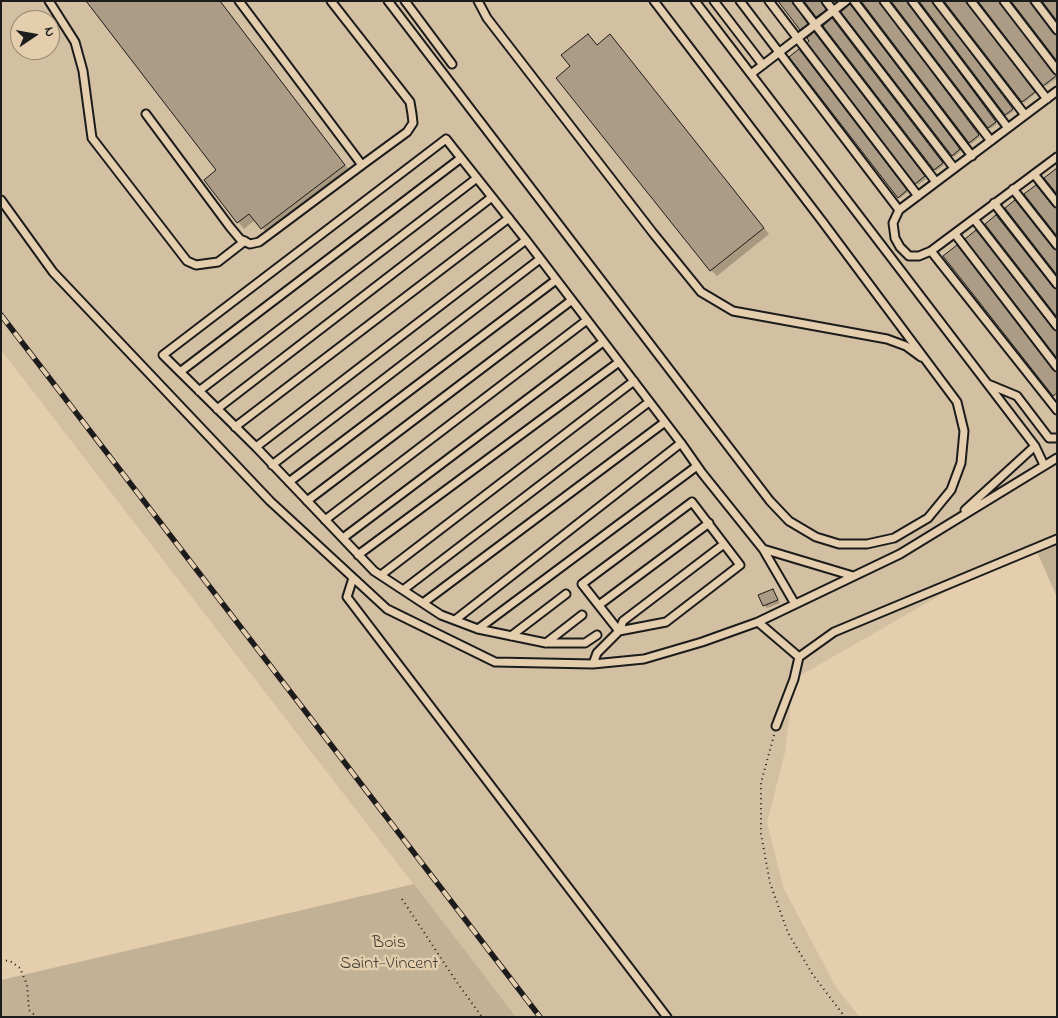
<!DOCTYPE html>
<html>
<head>
<meta charset="utf-8">
<style>
	body { margin:0 }
	#map { position:relative; width:1058px; height:1018px; overflow:hidden; background:#e4cead; font-family:"Indie Flower",sans-serif }
	canvas { display:block }
	.frame { position:absolute; inset:0; border:2px solid #1c1c1c; pointer-events:none }
	.north { position:absolute; left:10px; top:10px; width:50px; height:50px; box-sizing:border-box; background:#e4cead; border:1px solid #948773; border-radius:50%; rotate:78deg; font-size:14px; font-weight:700; line-height:20px; text-align:center; color:#1c1c1c }
	.north::after { content:''; display:block; margin:auto; width:18px; height:22px; background:#1c1c1c; clip-path:polygon(50% 0,100% 100%,50% 72%,0 100%) }
</style>
</head>
<body>
<div id="map">
<canvas width="1058" height="1018"></canvas>
<div class="frame"></div>
<div class="north">N</div>
</div>
<script>
const context = document.querySelector('canvas').getContext('2d');
context.lineJoin = 'round';
function paint(path, color) { context.fillStyle = color; context.fill(path, 'evenodd'); }
const toPath = rows => new Path2D(rows.map(r => 'M' + r).join(''));
function trace(path, color, width, dash) { context.strokeStyle = color; context.lineWidth = width; context.lineCap = dash ? 'butt' : 'round'; context.setLineDash(dash || []); context.stroke(path); }
function drawText(font, color, halo, rows, align = 'center') {
  context.font = font + ' "Indie Flower",sans-serif'; context.lineWidth = 5; context.setLineDash([]); context.textBaseline = 'middle'; context.strokeStyle = halo; context.fillStyle = color; for (const [text, x, y, turn = 0] of rows) {
    context.save(); context.translate(x, y); context.rotate((+turn || 0) * Math.PI / 180); context.textAlign = isNaN(turn) ? turn : align; if (halo) context.strokeText(text, 0, 0); context.fillText(text, 0, 0); context.restore();
  }
}
paint(toPath([
	[1,1,1057,1,1057,534,1021,549,794,679,785,752,767,823,784,889,837,989,860,1017,516,1017,1,350],
	[20,20,50,20,50,50,20,50]
]), '#d3bfa1');
paint(toPath([
	[1057,544,1057,597,1037,552],
	[414,884,516,1017,1,1016,1,980]
]), '#c3b195');
paint(toPath([
	[220,1,350,171,268,234,255,220,244,229,205,180,218,171],
	[805,1,823,1,822,5,827,12,819,18],
	[862,1,881,1,881,7,980,137,971,144,970,142],
	[892,1,909,1,909,7,997,124,990,129,989,127],
	[920,1,933,1,934,7,1014,111,1007,116,1006,114],
	[945,1,967,1,968,7,1035,94,1024,103,1023,101],
	[979,1,1000,1,1001,7,1057,78,1046,86],
	[851,8,961,151,954,157,953,155],
	[834,21,944,165,936,171,934,169],
	[816,35,926,179,918,185,809,43],
	[616,42,769,234,717,276,711,270,597,46],
	[800,52,908,192,900,198,899,197],
	[773,590,780,603,767,608,764,605]
]), '#0003');
const building = toPath([
	[86,1,220,1,345,165,261,229,249,214,237,223,204,180,216,170,86,1],
	[778,1,792,1,808,24,800,30,778,1],
	[804,1,821,1,826,10,816,17,804,1],
	[861,1,879,1,979,135,969,143,861,1],
	[891,1,907,1,996,122,988,128,891,1],
	[919,1,932,1,1013,109,1005,115,919,1],
	[944,1,966,1,1035,92,1022,102,944,1],
	[978,1,999,1,1053,73,1057,75,1043,86,978,1],
	[1011,1,1030,1,1053,33,1057,35,1057,61,1011,1],
	[1042,1,1057,1,1057,21,1042,1],
	[850,4,960,149,952,156,841,12,850,4],
	[832,18,943,163,934,170,823,26,832,18],
	[814,32,925,176,915,184,807,43,809,41,807,38,814,32],
	[588,34,597,45,610,34,764,228,710,271,556,78,570,66,561,55,588,34],
	[799,49,907,190,898,198,789,57,799,49],
	[1057,168,1057,194,1044,178,1057,168],
	[1036,185,1053,206,1057,208,1057,236,1024,194,1036,185],
	[1015,200,1053,248,1057,250,1057,275,1005,208,1015,200],
	[996,215,1053,287,1057,289,1057,317,985,224,996,215],
	[976,230,1053,329,1057,331,1057,358,965,239,976,230],
	[957,245,1053,370,1057,372,1057,393,1053,396,943,256,957,245],
	[773,589,778,600,763,606,758,595,773,589]
]);
paint(building, '#ac9c85');
trace(building, '#1c1c1c', 1);
const lane = toPath([
	[49,1,75,42,83,71,92,138,187,261,196,265,218,262,245,241],
	[331,1,410,102,412,114,413,123,407,132,362,165],
	[388,1,770,501,789,521,816,537,839,544,867,544,894,538,928,518,951,490,961,463,964,431,957,402,822,221,654,1],
	[405,1,452,64],
	[478,1,487,18,653,233,701,292,733,311,887,339,906,346,921,357],
	[695,1,1035,446,1044,465],
	[714,1,763,65],
	[740,1,899,210],
	[769,1,918,196],
	[797,1,936,182],
	[826,1,954,168],
	[854,1,972,156],
	[884,1,991,141],
	[912,1,1008,128],
	[937,1,1025,115],
	[971,1,1047,99],
	[1004,1,1057,70],
	[1035,1,1057,30],
	[751,74,846,1],
	[1057,91,899,210,893,223,895,238,900,247,909,256,919,256,931,251,1057,157],
	[146,114,230,227,240,239,250,244,259,242,362,165,239,1],
	[1034,174,1057,203],
	[1013,189,1057,245],
	[1,200,53,272,270,501,387,609,495,662,593,664,644,659,702,642,758,622,900,554,1057,458],
	[994,203,1057,284],
	[974,219,1057,326],
	[955,234,1057,367],
	[931,251,1057,410],
	[180,372,461,158],
	[988,384,1017,396,1049,438,1057,438],
	[199,391,477,178],
	[217,409,492,197],
	[235,427,509,218],
	[256,447,526,240],
	[272,465,540,259],
	[697,466,478,629,441,615,374,571,256,447,163,355,446,139,526,240,681,443,702,473,763,549,795,604],
	[289,482,556,280],
	[307,501,572,300],
	[692,502,740,565,666,622,619,631,582,584,692,502],
	[965,510,1035,446],
	[325,520,587,320],
	[343,538,603,342],
	[763,549,853,576],
	[358,555,619,362],
	[381,575,634,381],
	[353,578,347,597,667,1017],
	[403,590,649,402],
	[423,603,665,422],
	[599,605,709,523],
	[455,620,681,443],
	[758,622,799,657,834,632,1057,539],
	[478,629,546,643,585,643,597,635],
	[511,636,566,594],
	[546,643,582,615],
	[593,664,597,653,619,631,623,621,724,544],
	[776,726,794,679,799,657]
]);
trace(lane, '#1c1c1c', 11);
trace(toPath([
	[774,735,761,783,761,834,770,883,788,933,813,975,845,1017],
	[402,899,456,981,482,1017],
	[1,960,10,961,20,968,27,985,29,1010,37,1017]
]), '#1c1c1c', 2, [1, 4]);
trace(lane, '#e4cead', 7);
const rail = toPath([
	[1,315,540,1017]
]);
trace(rail, '#1c1c1c', 5.5);
trace(rail, '#e4cead', 4, [11]);
drawText('18px', '#46413a', '#e4cead', [
	["Bois",389,944],
	["Saint-Vincent",389,965]
]);
</script>
</body>
</html>
